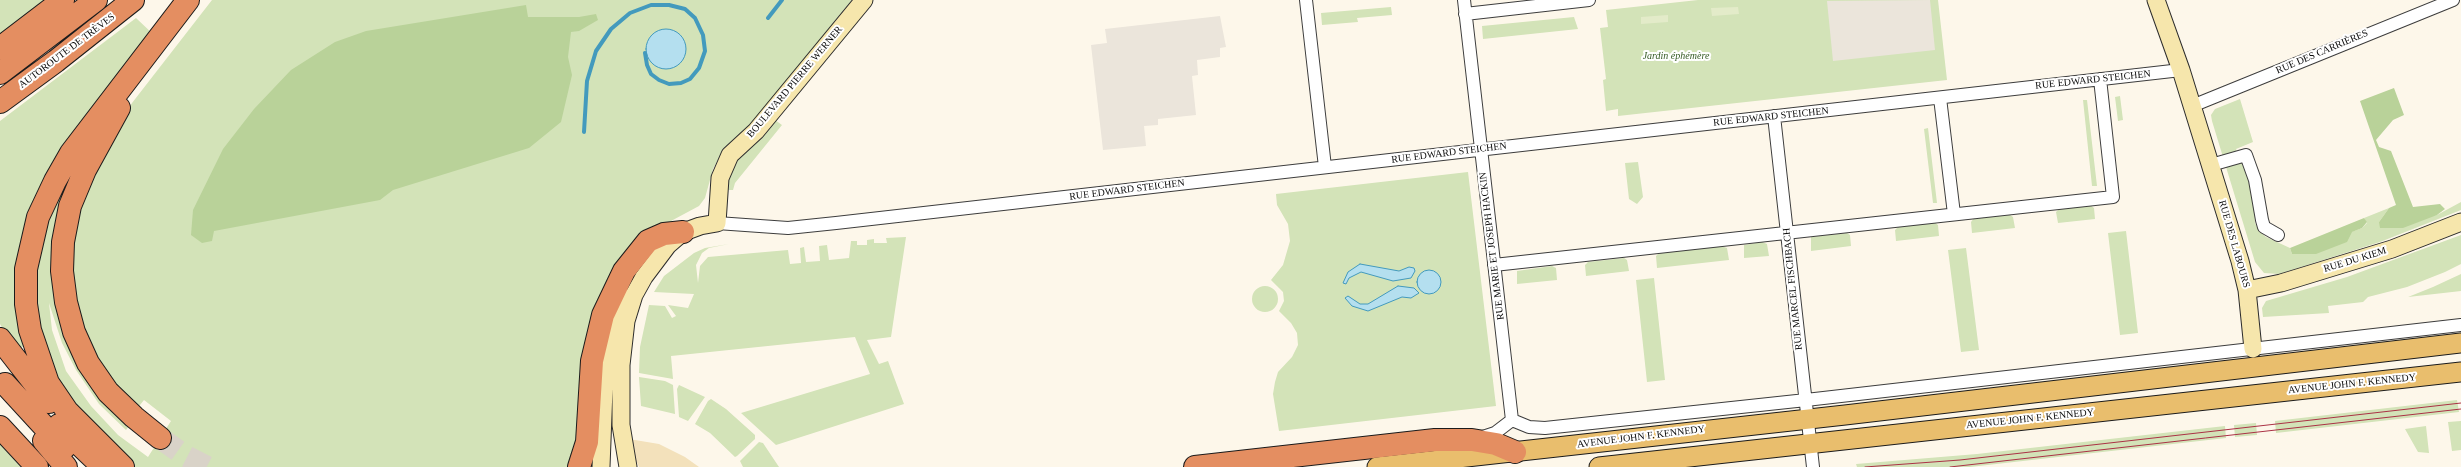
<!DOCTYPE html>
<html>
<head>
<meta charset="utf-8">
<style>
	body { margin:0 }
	canvas { display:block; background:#fdf7ea }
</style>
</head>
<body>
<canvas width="2461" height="467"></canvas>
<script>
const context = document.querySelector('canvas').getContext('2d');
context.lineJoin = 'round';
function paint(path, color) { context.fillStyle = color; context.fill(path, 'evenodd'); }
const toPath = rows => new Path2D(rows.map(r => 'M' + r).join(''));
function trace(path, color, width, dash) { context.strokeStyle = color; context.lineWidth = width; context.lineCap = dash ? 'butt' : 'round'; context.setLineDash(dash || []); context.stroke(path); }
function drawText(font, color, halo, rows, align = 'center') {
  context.font = font + ' "Times New Roman",serif'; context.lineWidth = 4; context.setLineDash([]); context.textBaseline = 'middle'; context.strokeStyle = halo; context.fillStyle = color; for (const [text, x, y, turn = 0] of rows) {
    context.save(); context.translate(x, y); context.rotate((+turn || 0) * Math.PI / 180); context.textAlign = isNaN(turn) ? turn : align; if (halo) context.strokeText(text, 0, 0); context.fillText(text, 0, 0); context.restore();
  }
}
paint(toPath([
	[0,0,51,0,0,38],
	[212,0,852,0,750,125,723,150,713,169,705,198,699,206,643,236,573,467,135,467,117,452,59,385,43,342,36,307,36,271,44,232,53,209,75,166,57,289,130,425,126,430,99,404,76,370,62,343,49,303,52,330,66,371,91,406,118,435,148,457,171,421,144,400,136,410,121,396,83,335,71,284,74,224,103,150,132,103],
	[1698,0,1938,0,1947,80,1618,116,1618,109,1606,111,1603,80,1606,79,1600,28,1608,27,1606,10],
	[1391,7,1392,15,1357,18,1358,22,1322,25,1321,13],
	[1574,17,1578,29,1483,39,1482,26],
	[136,18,154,35,40,202,27,345,15,350,0,324,0,121],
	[2120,96,2123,120,2118,121,2115,97],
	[2240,99,2253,142,2236,149,2249,181,2254,202,2255,223,2259,231,2266,237,2290,248,2292,254,2362,228,2367,223,2364,218,2389,208,2379,222,2437,215,2461,202,2461,210,2380,242,2279,274,2264,273,2255,262,2212,121,2211,115,2215,109],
	[2083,100,2087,100,2097,186,2092,186],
	[775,120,782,125,735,183,733,190,728,190,728,180,737,159],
	[1928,128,1937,203,1933,203,1924,129],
	[1638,162,1643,197,1637,204,1629,199,1625,163],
	[1468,172,1496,406,1279,431,1273,394,1275,382,1278,372,1292,357,1298,345,1297,333,1291,323,1279,311,1284,301,1283,292,1271,280,1283,265,1290,241,1288,224,1277,205,1276,194],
	[2090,205,2094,208,2095,219,2058,223,2056,212,2059,209],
	[2010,215,2013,217,2015,228,1972,233,1971,222,1974,218],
	[1934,222,1938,225,1939,236,1896,241,1895,230,1898,227],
	[2126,231,2138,333,2120,335,2108,233],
	[1847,233,1850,235,1851,246,1811,251,1811,237],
	[2461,235,2461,264,2445,272,2407,287,2368,297,2363,302,2328,306,2329,313,2263,317,2262,308,2266,301,2347,277],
	[906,237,891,337,867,340,879,364,888,361,904,404,776,445,741,413,870,374,855,337,671,356,673,379,639,373,640,347,649,305,665,306,672,318,676,316,668,305,688,308,694,294,654,292,664,276,694,253,705,248,729,244,709,248,702,253,696,265,698,283,700,266,708,257,788,250,790,264,801,263,800,248,804,247,806,262,820,261,819,246,827,245,829,260,849,258,851,241,857,241,857,245,867,245,867,240,874,239,874,243,887,243,886,238],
	[1762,242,1767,244,1769,256,1744,258,1744,245],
	[1721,246,1727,248,1729,260,1657,268,1656,256,1659,253],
	[1966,248,1979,350,1961,352,1948,250],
	[1624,258,1627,260,1629,271,1586,276,1585,265,1588,262],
	[1552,266,1556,268,1557,280,1517,284,1517,271],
	[2461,274,2461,291,2408,297,2433,287],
	[1654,278,1665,380,1647,382,1636,280],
	'1252 299a13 13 0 1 1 26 0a13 13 0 1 1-26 0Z',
	[639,377,665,381,673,385,675,414,641,406],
	[679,385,705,397,688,421,679,417,677,389],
	[711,399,726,409,755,435,755,439,737,456,735,457,710,433,695,424,708,401],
	[2457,400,2459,412,2276,433,2275,421],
	[2461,421,2461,450,2452,451,2448,422],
	[2256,423,2257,435,2235,437,2234,425],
	[2225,426,2226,438,1970,467,1857,467,1856,464,1977,454],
	[2426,426,2429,453,2418,452,2405,429],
	[759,442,763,443,779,467,743,467,740,461],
	[0,444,5,450,21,467,0,467]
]), '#d3e3b8');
paint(toPath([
	[526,5,528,17,579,17,596,14,598,20,579,31,571,32,568,57,572,75,561,122,529,148,393,190,380,200,214,231,212,241,202,243,191,235,193,210,223,149,254,109,291,70,335,42,366,31],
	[2394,88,2404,115,2393,120,2376,140,2379,147,2391,151,2413,207,2440,204,2445,209,2437,215,2403,228,2380,228,2379,222,2389,208,2396,205,2360,101],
	[2364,218,2367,222,2362,228,2352,232,2347,242,2316,254,2292,254,2290,248]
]), '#b9d299');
paint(toPath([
	[629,439,659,444,685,457,699,467,639,467,632,452]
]), '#f3e1bb');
paint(toPath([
	[1738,7,1739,14,1712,16,1711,8],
	[1668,15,1668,22,1641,24,1641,17]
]), '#e3ebc9');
paint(toPath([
	[1930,0,1935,50,1833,61,1827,1],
	[1220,16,1226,47,1220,48,1220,57,1197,60,1198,75,1192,76,1196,115,1158,119,1158,125,1144,126,1146,146,1103,150,1091,45,1107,43,1105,29]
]), '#ebe5db');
const water = toPath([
	'646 49a20 20 0 1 1 40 0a20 20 0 1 1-40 0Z',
	[1360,264,1399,271,1409,267,1414,268,1415,271,1411,278,1393,281,1361,272,1349,278,1346,284,1343,283,1348,272,1360,264],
	'1417 282a12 12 0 1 1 24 0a12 12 0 1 1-24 0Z',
	[1398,286,1414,288,1419,293,1411,298,1402,297,1368,311,1352,306,1345,298,1348,296,1360,304,1368,304,1398,286]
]);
paint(water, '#b4dfef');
trace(water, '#439abd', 1);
trace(toPath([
	[768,18,782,0],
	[584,132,587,81,596,51,611,29,630,13,651,5,669,5,685,9,695,18,703,35,705,51,699,68,690,79,681,83,669,84,659,80,651,74,647,65,645,53]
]), '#439abd', 4);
trace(toPath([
	[160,438,184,455,207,467]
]), '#d9d3c8', 22, [22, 11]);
const street = toPath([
	[1306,0,1325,167],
	[1464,0,1512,420],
	[1465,14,1589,0],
	[1940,98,1954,214],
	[2192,106,2453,0],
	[1774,116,1813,467],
	[2211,165,2246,155,2255,180,2262,220,2264,227,2278,235],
	[717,223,788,228,836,223,2181,70],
	[1494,265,2113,197,2100,79],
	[1512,420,1529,427,1545,428,1806,400,2461,325],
	[1480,438,1495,433,1512,420]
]);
const secondary = toPath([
	[2156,0,2181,70,2240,261,2247,290,2253,349],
	[673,236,700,226,717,223,720,178,730,155,756,131,864,0],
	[2247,290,2281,283,2392,249,2461,222],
	[601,467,605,363,613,320,622,296],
	[628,467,621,425,621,365,626,321,634,295,644,277,668,245,683,232]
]);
const primary = toPath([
	[1377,467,1845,415,2461,343],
	[1599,467,2461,372]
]);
const highway = toPath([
	[0,48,63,0],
	[0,73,96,0],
	[0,102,56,61,133,0],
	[119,108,85,170,70,206,63,242,62,271,66,302,74,332,88,363,108,392,134,417,160,438],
	[0,339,49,402],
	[5,384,64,448],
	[59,425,103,467],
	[0,427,37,467],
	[44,441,66,467],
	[123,467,67,411,48,383,30,330,26,304,26,269,38,217,55,181,71,153,188,0],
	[579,467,587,442,592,361,603,315,624,271,648,241,664,234,683,232],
	[1195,467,1435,440,1472,440,1496,444,1515,452]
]);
trace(street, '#3d3d3d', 14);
trace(secondary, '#2c2c2c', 19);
trace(primary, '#1b1b1b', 21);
trace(highway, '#1b1b1b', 24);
trace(street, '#fff', 12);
trace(secondary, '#f6e6ac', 17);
trace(primary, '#e9be6d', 19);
trace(highway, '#e48e61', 22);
trace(toPath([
	[1865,467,1960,460,2461,403],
	[1950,467,2461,409]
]), '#aa3245', 1);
drawText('10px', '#0a0a0a', '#fff', [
	["AUTOROUTE DE TRÈVES",67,51,-37],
	["RUE DES CARRIÈRES",2322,52,-23],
	["RUE EDWARD STEICHEN",2093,80,-6],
	["BOULEVARD PIERRE WERNER",795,82,-50],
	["RUE EDWARD STEICHEN",1771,117,-6],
	["RUE EDWARD STEICHEN",1449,153,-7],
	["RUE EDWARD STEICHEN",1127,190,-7],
	["RUE DES LABOURS",2234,244,74],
	["RUE MARIE ET JOSEPH HACKIN",1492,246,-97],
	["RUE DU KIEM",2355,260,-17],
	["RUE MARCEL FISCHBACH",1793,289,-96],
	["AVENUE JOHN F. KENNEDY",2352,384,-6],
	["AVENUE JOHN F. KENNEDY",2030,419,-6],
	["AVENUE JOHN F. KENNEDY",1641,437,-7]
]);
drawText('italic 10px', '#345a23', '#fff', [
	["Jardin éphémère",1676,56]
]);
</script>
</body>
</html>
